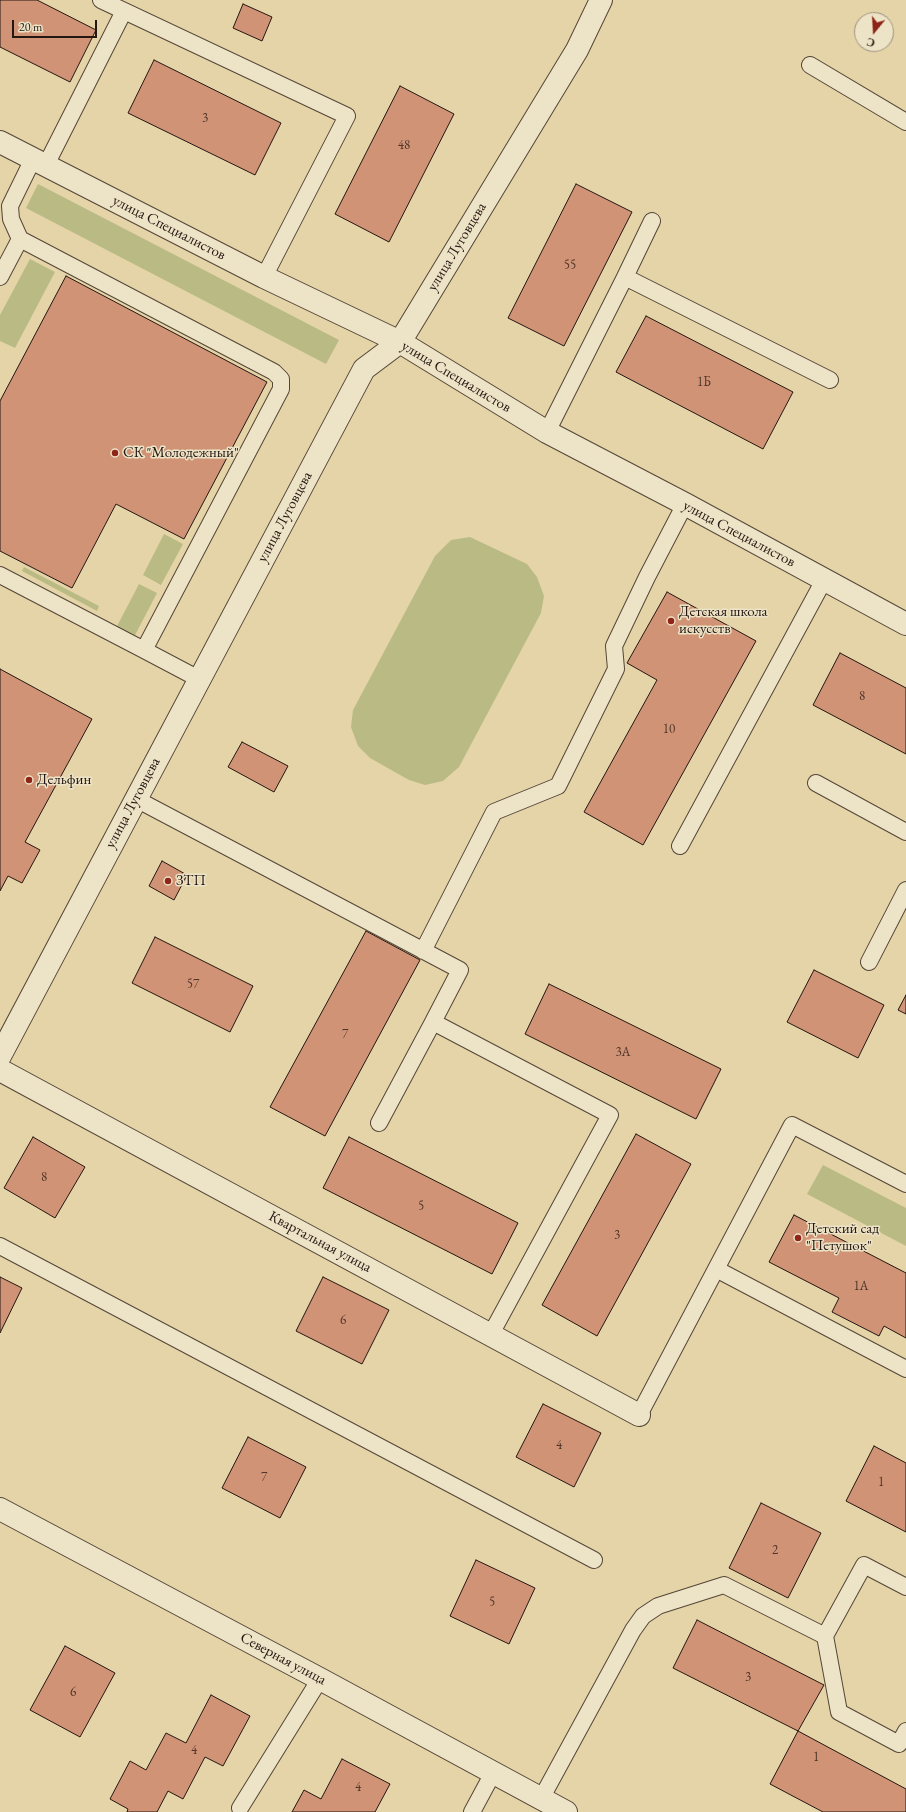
<!DOCTYPE html>
<html>
<head>
<meta charset="utf-8">
<style>
	body { margin:0 }
	#map { position:relative; width:906px; height:1812px; overflow:hidden; background:#e4d4a8; font-family:"EB Garamond",serif }
	canvas { display:block }
	.north { position:absolute; left:854px; top:12px; width:40px; height:40px; box-sizing:border-box; background:#ede3c6; border:1px solid #9d917e; border-radius:50%; rotate:198deg; font-size:11px; font-weight:700; line-height:16px; text-align:center; color:#241611 }
	.north::after { content:''; display:block; margin:auto; width:14px; height:18px; background:#8f2418; clip-path:polygon(50% 0,100% 100%,50% 72%,0 100%) }
	.scale { position:absolute; left:12px; top:20px; width:85px; height:18px; box-sizing:border-box; border:2px solid #241611; border-top:0; padding-left:5px; font-size:12px; line-height:14px; white-space:nowrap; color:#241611; -webkit-text-stroke:3px #ede3c6; paint-order:stroke }
</style>
</head>
<body>
<div id="map">
<canvas width="906" height="1812"></canvas>
<div class="north">С</div>
<div class="scale">20 m</div>
</div>
<script>
const context = document.querySelector('canvas').getContext('2d');
context.lineJoin = 'round';
function paint(path, color) { context.fillStyle = color; context.fill(path, 'evenodd'); }
const toPath = rows => new Path2D(rows.map(r => 'M' + r).join(''));
function trace(path, color, width, dash) { context.strokeStyle = color; context.lineWidth = width; context.lineCap = dash ? 'butt' : 'round'; context.setLineDash(dash || []); context.stroke(path); }
function drawText(font, color, halo, rows, align = 'center') {
  context.font = font + ' "EB Garamond",serif'; context.lineWidth = 3; context.setLineDash([]); context.textBaseline = 'middle'; context.strokeStyle = halo; context.fillStyle = color; for (const [text, x, y, turn = 0] of rows) {
    context.save(); context.translate(x, y); context.rotate((+turn || 0) * Math.PI / 180); context.textAlign = isNaN(turn) ? turn : align; if (halo) context.strokeText(text, 0, 0); context.fillText(text, 0, 0); context.restore();
  }
}
paint(toPath([
	[38,184,339,340,326,364,26,208],
	[30,259,55,272,15,348,0,341,0,315],
	[164,534,183,544,161,585,143,575],
	[470,537,527,564,537,577,544,596,541,613,459,767,443,781,425,785,409,780,370,758,358,746,351,727,353,710,435,556,451,540],
	[24,567,99,606,97,611,22,571],
	[139,584,157,593,133,639,115,630],
	[823,1165,906,1208,906,1246,807,1194]
]), '#babb84');
const building = toPath([
	[0,0,37,0,96,30,70,82,0,47,0,0],
	[243,4,272,17,262,41,233,28,243,4],
	[154,60,281,123,255,175,128,113,154,60],
	[400,86,454,114,389,242,335,214,400,86],
	[576,184,632,212,564,346,508,318,576,184],
	[66,276,267,382,184,539,116,504,72,588,0,551,0,401,66,276],
	[646,316,793,392,763,449,616,372,646,316],
	[667,592,756,641,643,845,584,812,657,680,627,663,667,592],
	[840,653,906,688,906,754,813,705,840,653],
	[0,669,92,719,25,842,40,850,22,883,8,876,0,891,0,669],
	[242,742,288,766,274,792,228,767,242,742],
	[162,861,187,875,174,900,149,886,162,861],
	[366,931,420,960,325,1136,270,1107,366,931],
	[155,937,253,986,230,1032,132,983,155,937],
	[814,970,884,1005,858,1058,787,1022,814,970],
	[549,984,721,1069,696,1119,525,1034,549,984],
	[906,995,906,1014,898,1010,906,995],
	[636,1134,691,1164,597,1336,542,1305,636,1134],
	[33,1137,85,1167,55,1218,4,1188,33,1137],
	[349,1137,518,1223,492,1274,323,1188,349,1137],
	[794,1215,906,1273,906,1338,884,1326,879,1336,832,1312,839,1298,769,1262,794,1215],
	[0,1277,22,1288,0,1333,0,1277],
	[323,1277,389,1310,362,1364,296,1331,323,1277],
	[543,1404,601,1433,574,1487,516,1457,543,1404],
	[248,1437,306,1467,280,1518,222,1488,248,1437],
	[874,1446,906,1463,906,1532,846,1501,874,1446],
	[761,1503,821,1533,788,1598,729,1568,761,1503],
	[476,1560,535,1588,509,1644,450,1616,476,1560],
	[697,1620,824,1685,798,1731,673,1668,697,1620],
	[65,1646,115,1673,80,1737,30,1710,65,1646],
	[211,1695,250,1716,223,1766,205,1757,183,1799,168,1791,157,1812,127,1812,128,1809,110,1799,130,1761,146,1770,166,1733,186,1743,211,1695],
	[798,1731,906,1789,906,1812,823,1812,770,1784,798,1731],
	[342,1759,390,1784,375,1812,292,1812,304,1790,321,1799,342,1759]
]);
paint(building, '#d19375');
trace(building, '#241611', 1);
const service = toPath([
	[101,0,347,116,264,277],
	[810,65,906,122],
	[46,165,124,11],
	[0,277,20,239],
	[625,277,652,221],
	[547,432,625,277,830,380],
	[0,575,144,650,281,389,281,379,274,372,20,239,11,219,10,206,33,159],
	[144,650,199,679],
	[816,783,906,832],
	[136,799,460,970,433,1022,610,1115,491,1334],
	[680,846,824,580],
	[423,951,494,812,558,786,616,669,614,646,647,577,685,504],
	[869,962,906,890],
	[379,1123,433,1022],
	[906,1184,792,1125,716,1269,906,1369],
	[0,1246,594,1560],
	[639,1415,716,1269],
	[906,1587,864,1565,825,1636,839,1712,899,1744,906,1731],
	[541,1799,633,1630,643,1616,658,1606,724,1585,825,1636],
	[240,1808,320,1679],
	[472,1812,493,1773]
]);
const minor = toPath([
	[0,142,264,277,400,342,547,432,685,504,906,624],
	[0,1056,364,369,400,342,577,50,601,0],
	[0,1070,639,1415],
	[0,1509,320,1679,566,1812]
]);
trace(service, '#544637', 18);
trace(minor, '#544637', 24);
trace(service, '#ede3c6', 16);
trace(minor, '#ede3c6', 22);
for (const [x, y, r, color] of [
	[115,453,4,"#8f2418"],
	[671,621,4,"#8f2418"],
	[29,780,4,"#8f2418"],
	[168,881,4,"#8f2418"],
	[798,1238,4,"#8f2418"]
]) { const dot = new Path2D(); dot.arc(x, y, r, 0, 2 * Math.PI); context.fillStyle = color; context.fill(dot); trace(dot, '#ede3c6', 1.5); }
drawText('13px', '#4f352a', null, [
	["3",205,118],
	["48",404,145],
	["55",570,265],
	["1Б",704,382],
	["8",862,696],
	["10",669,729],
	["57",193,984],
	["7",345,1034],
	["3А",623,1052],
	["8",44,1177],
	["5",421,1206],
	["3",617,1235],
	["1А",861,1286],
	["6",343,1320],
	["4",559,1445],
	["7",264,1477],
	["1",881,1482],
	["2",775,1550],
	["5",492,1602],
	["3",748,1677],
	["6",73,1692],
	["4",194,1750],
	["1",816,1757],
	["4",358,1787]
]);
drawText('15px', '#241611', '#ede3c6', [
	["улица Специалистов",169,228,27],
	["улица Луговцева",457,247,-59],
	["улица Специалистов",456,377,31],
	["улица Луговцева",285,517,-62],
	["улица Специалистов",739,534,28],
	["улица Луговцева",133,803,-62],
	["Квартальная улица",320,1242,28],
	["Северная улица",283,1659,28]
]);
drawText('15px', '#241611', '#ede3c6', [
	["СК \"Молодежный\"",123,453],
	["Детская школа",679,612],
	["искусств",679,629],
	["Дельфин",37,780],
	["ЗТП",176,881],
	["Детский сад",806,1229],
	["\"Петушок\"",806,1246]
], 'left');
</script>
</body>
</html>
